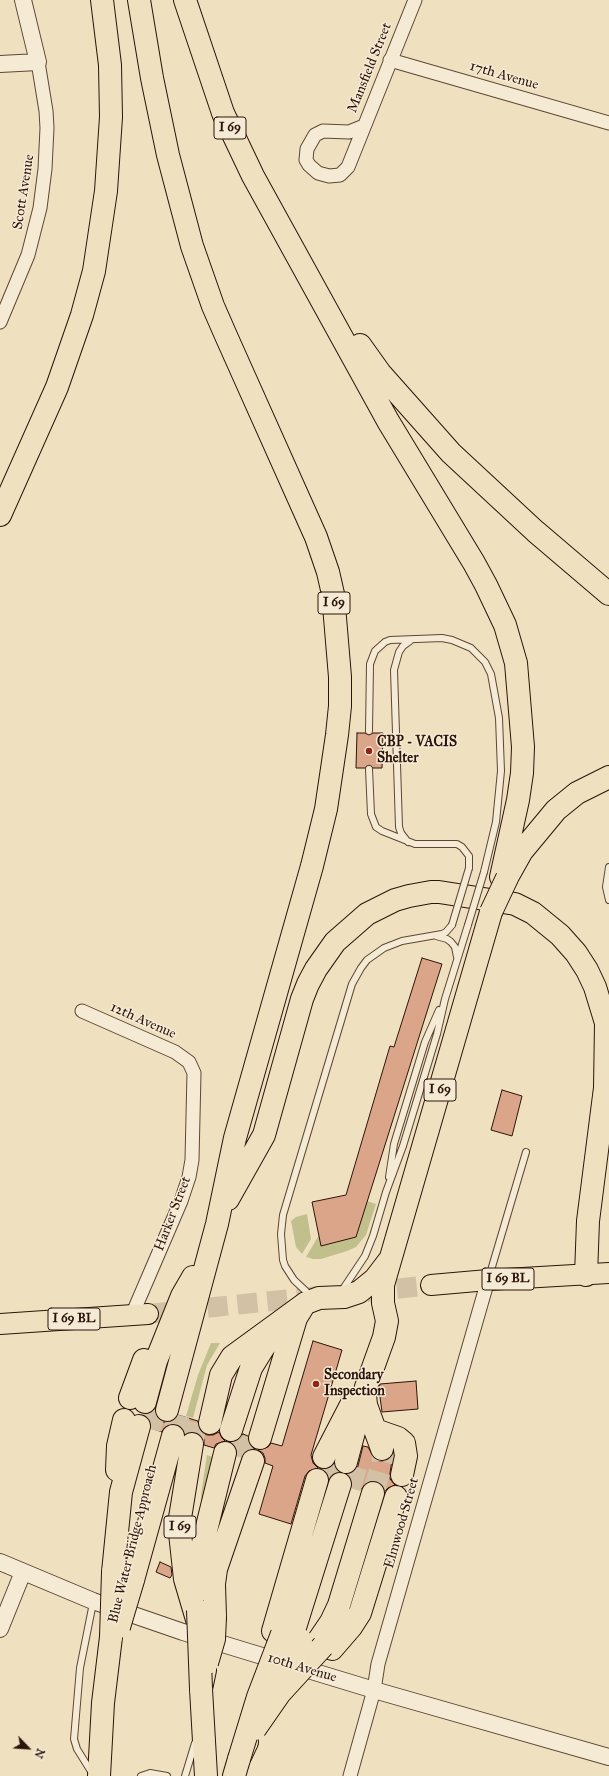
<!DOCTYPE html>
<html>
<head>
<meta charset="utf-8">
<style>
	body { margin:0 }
	#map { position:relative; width:609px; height:1776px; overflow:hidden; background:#efe0bf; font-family:"IM FELL Great Primer",serif }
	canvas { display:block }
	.north { position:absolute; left:8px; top:1728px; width:40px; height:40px; -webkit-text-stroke:3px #f5ebd5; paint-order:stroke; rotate:115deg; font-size:11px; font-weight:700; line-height:16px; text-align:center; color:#2c140a }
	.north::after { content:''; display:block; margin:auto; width:14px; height:18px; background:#2c140a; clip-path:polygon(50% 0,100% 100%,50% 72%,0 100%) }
</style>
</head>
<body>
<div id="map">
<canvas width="609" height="1776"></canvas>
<div class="north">N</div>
</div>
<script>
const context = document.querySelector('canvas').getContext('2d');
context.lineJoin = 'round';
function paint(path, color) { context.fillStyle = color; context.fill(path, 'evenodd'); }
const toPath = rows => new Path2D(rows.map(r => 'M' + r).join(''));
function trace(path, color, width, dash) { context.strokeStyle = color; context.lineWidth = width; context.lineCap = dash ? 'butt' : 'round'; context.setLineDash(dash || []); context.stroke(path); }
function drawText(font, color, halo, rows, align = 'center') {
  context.font = font + ' "IM FELL Great Primer",serif'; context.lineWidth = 3; context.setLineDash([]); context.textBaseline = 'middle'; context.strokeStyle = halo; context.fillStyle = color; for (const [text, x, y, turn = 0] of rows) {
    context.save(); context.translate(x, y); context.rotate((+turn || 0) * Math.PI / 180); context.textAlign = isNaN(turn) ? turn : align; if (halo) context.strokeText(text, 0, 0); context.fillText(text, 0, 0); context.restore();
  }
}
paint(toPath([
	[367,1201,376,1204,366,1235,356,1247,347,1251,321,1259,313,1259,306,1257,319,1235,321,1246,356,1236],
	[307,1214,311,1239,302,1254,296,1247,291,1221,296,1217],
	[211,1343,220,1343,207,1365,193,1418,186,1416,198,1375],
	[207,1455,218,1459,201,1509,201,1495]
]), '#c1c08c');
const building = toPath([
	[357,733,365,733,369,735,373,733,383,733,382,768,373,768,369,765,365,768,356,768,357,733],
	[422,958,442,964,356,1237,321,1246,312,1202,346,1195,390,1046,394,1047,422,958],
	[502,1090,522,1096,512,1136,491,1130,502,1090],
	[313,1341,342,1350,311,1455,313,1463,318,1468,309,1471,305,1476,291,1524,259,1514,273,1466,265,1463,265,1458,263,1453,258,1450,268,1447,271,1443,282,1446,313,1341],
	[416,1381,418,1409,382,1412,379,1389,380,1384,416,1381],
	[155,1409,158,1419,163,1422,171,1422,178,1415,198,1421,198,1427,201,1432,207,1435,213,1435,219,1432,222,1438,225,1441,216,1444,214,1448,204,1445,204,1439,200,1434,194,1432,185,1434,182,1428,177,1424,170,1424,165,1427,162,1432,151,1428,151,1422,148,1418,143,1414,149,1414,155,1409],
	[243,1434,248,1436,248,1441,251,1446,255,1449,245,1451,242,1456,237,1455,237,1449,230,1442,239,1439,243,1434],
	[363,1446,368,1447,374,1458,379,1461,387,1461,393,1454,390,1473,390,1479,395,1485,388,1488,385,1491,382,1485,376,1481,370,1481,365,1484,362,1489,352,1486,352,1481,347,1474,355,1471,358,1466,363,1446],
	[160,1562,171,1567,172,1575,170,1578,156,1572,160,1562]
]);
paint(building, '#dba589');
trace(building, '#2c140a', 1);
trace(toPath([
	[367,1292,431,1285],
	[148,1314,320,1296]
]), '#d2c1a4', 20, [20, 10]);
trace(toPath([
	[150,1429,156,1406],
	[173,1436,179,1414],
	[192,1444,197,1419],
	[239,1457,245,1434],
	[328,1483,334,1459],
	[350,1488,357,1464],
	[373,1493,383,1461,382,1449]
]), '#d2c1a4', 22, [22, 11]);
const service = toPath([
	[369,731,370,664,375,651,385,642,390,640,442,638,452,640,471,648,485,662,491,674,499,718,501,771,496,822,484,872],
	[369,769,371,814,376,827,382,831,415,844,457,844,462,847,469,856,469,868],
	[408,842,401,833,399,827,394,670,399,652,403,646,410,641],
	[609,867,606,887,609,900],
	[436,936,447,939,451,942,455,947,457,957],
	[389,1177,394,1144,425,1042,439,1010],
	[489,1277,526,1152],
	[343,1289,365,1256,373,1236,386,1192,403,1146,437,1034,445,999,468,925],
	[310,1295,294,1280,285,1266,283,1260,281,1234,283,1215,352,984,361,968,367,960,384,948,402,941,442,934,446,932,452,925],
	[92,1773,77,1749,74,1739,80,1668,93,1603],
	[141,1776,150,1773,167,1776],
	[185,1776,195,1743]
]);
const minor = toPath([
	[390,60,609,123],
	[364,126,349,132,323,131,315,135,307,149,306,160,309,165,318,173,329,176,340,175,348,167,415,0],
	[0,322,28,255,40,208,45,169,47,128,46,111,38,62],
	[82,1011,175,1052,189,1062,194,1073,192,1160,189,1177,181,1201,132,1315],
	[350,1776,374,1690,378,1664,488,1280]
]);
const tertiary = toPath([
	[0,64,38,62,23,0],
	[0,1562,93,1601,183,1632,374,1690,609,1757],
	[0,1629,23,1572]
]);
const primary = toPath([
	[431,1285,488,1280,609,1273],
	[0,1324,148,1314]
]);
const motorway = toPath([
	[139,0,152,78,168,155,192,246,213,306,227,338,316,537,328,572,333,594,340,677,340,706,337,735,326,809,312,866,235,1138,217,1224,167,1410],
	[185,0,223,113,253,176,388,421,474,563,486,585,505,625,516,663,523,747,522,773,518,800,501,877],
	[360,345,380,373,451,453,535,531,609,594],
	[0,515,57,387,82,315,94,271,106,191,111,117,110,65,102,0],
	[508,876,522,851,556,810,577,793,609,777],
	[228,1199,264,1135,302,999,308,984,316,969,335,942,367,914,395,900,409,896,431,892,439,892,503,902,515,904,533,913,560,935,576,953,587,970,595,987,606,1023,605,1088,588,1221,586,1275],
	[365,1394,366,1405,382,1449],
	[130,1398,144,1360],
	[145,1402,156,1361,182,1296,193,1277],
	[210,1423,221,1375,232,1357,306,1303,319,1298,344,1297,359,1292,375,1279,388,1262],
	[231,1430,251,1368,264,1347,276,1332],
	[378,1431,398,1438,404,1443,406,1456,402,1475],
	[260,1438,296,1318,304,1305],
	[192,1444,179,1524,185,1579,198,1623],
	[324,1457,352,1403],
	[346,1462,366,1387,384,1337,387,1321,383,1303,383,1285,491,912],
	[117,1470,118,1446,124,1420],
	[113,1572,121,1492,139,1426],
	[133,1580,173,1436],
	[197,1591,201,1551,225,1453],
	[215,1617,214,1584,216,1569,253,1461],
	[273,1631,317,1480],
	[292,1637,340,1484],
	[316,1644,331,1622,339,1605,373,1493],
	[332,1649,351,1627,360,1613,396,1497],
	[205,1670,201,1689,206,1776],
	[99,1776,103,1703,111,1637],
	[234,1776,239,1759,247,1742]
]);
trace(service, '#5d4737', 8);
trace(minor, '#5d4737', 15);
trace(tertiary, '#5d4737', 18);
trace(primary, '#2c140a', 22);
trace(motorway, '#2c140a', 24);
trace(service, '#f5ebd5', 6);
trace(minor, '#f5ebd5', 13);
trace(tertiary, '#f5ebd5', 16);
trace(primary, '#efe0bf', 20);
trace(motorway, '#efe0bf', 22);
const serviceBridge = toPath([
	[452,925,469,868],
	[468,925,484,872]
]);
const motorwayBridge = toPath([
	[491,912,507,878],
	[198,1610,201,1689],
	[119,1627,133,1580],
	[111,1637,113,1572],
	[207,1663,214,1639,215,1617],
	[278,1686,301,1640],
	[255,1729,280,1693,323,1646],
	[239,1759,258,1697,282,1634]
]);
trace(serviceBridge, '#5d4737', 8, []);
trace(motorwayBridge, '#2c140a', 24, []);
trace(serviceBridge, '#f5ebd5', 6);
trace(motorwayBridge, '#efe0bf', 22);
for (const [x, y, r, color] of [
	[369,751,4,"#8f2418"],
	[316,1384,4,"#8f2418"]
]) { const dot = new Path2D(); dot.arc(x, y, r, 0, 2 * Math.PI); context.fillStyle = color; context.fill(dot); trace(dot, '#f5ebd5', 1.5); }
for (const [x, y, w] of [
	[230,128,32],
	[334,603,32],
	[440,1090,32],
	[508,1279,52],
	[74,1319,52],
	[180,1527,32]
]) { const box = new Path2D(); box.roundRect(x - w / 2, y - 11, w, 22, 3); context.fillStyle = '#f5ebd5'; context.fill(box); trace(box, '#2c140a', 1); }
drawText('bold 13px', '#2c140a', null, [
	["I 69",230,128],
	["I 69",334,603],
	["I 69",440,1090],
	["I 69 BL",508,1279],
	["I 69 BL",74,1319],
	["I 69",180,1527]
]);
drawText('14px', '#2c140a', '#f5ebd5', [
	["Mansfield Street",370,68,-68],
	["17th Avenue",504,76,16],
	["Scott Avenue",24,192,-81],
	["12th Avenue",143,1021,24],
	["Harker Street",173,1214,-69],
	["Elmwood Street",402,1523,-74],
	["Blue Water Bridge Approach",133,1544,-76],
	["10th Avenue",302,1668,17]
]);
drawText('bold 14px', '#2c140a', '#f5ebd5', [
	["CBP - VACIS",377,743],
	["Shelter",377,759],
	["Secondary",324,1376],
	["Inspection",324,1392]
], 'left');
</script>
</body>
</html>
